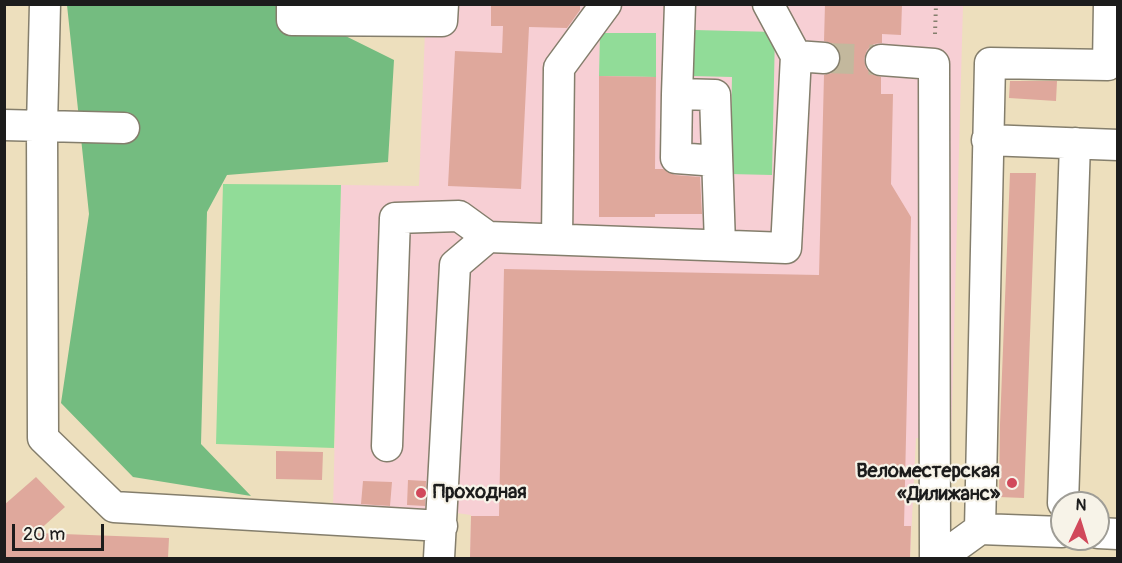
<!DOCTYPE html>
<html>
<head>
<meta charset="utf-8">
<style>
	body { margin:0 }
	#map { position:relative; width:1122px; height:563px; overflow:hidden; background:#eddfbd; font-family:Pangolin,sans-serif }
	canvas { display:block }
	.frame { position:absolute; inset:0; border:6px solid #1c1c1c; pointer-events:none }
	.north { position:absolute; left:1050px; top:491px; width:60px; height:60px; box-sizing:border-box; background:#f7f3e8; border:2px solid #9f9d96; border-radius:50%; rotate:4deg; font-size:16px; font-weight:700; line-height:24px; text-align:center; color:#1c1c1c }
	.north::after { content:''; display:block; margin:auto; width:21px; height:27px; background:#d1495b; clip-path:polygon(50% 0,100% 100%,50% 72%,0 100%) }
	.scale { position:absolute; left:12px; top:524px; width:92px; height:27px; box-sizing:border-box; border:3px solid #1c1c1c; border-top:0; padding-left:8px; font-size:18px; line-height:21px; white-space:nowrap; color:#1c1c1c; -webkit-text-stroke:4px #f7f3e8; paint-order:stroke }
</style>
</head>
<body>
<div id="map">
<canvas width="1122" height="563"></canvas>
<div class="frame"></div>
<div class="north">N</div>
<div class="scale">20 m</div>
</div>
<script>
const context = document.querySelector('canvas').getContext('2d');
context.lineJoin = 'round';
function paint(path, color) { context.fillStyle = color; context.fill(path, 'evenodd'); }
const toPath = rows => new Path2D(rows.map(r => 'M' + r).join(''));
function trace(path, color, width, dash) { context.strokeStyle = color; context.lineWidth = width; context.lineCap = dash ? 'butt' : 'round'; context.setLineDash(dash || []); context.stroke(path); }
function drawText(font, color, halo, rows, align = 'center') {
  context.font = font + ' Pangolin,sans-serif'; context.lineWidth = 4.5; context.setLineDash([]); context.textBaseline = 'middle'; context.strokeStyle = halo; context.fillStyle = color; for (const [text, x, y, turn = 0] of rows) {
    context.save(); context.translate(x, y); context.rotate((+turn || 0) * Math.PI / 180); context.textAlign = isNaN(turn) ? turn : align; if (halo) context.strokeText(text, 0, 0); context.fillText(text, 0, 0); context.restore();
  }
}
paint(toPath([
	[426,5,963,5,951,440,916,438,910,558,470,558,471,515,442,511,333,508,341,185,419,186]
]), '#f7cfd4');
paint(toPath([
	[694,30,775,32,772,175,730,174,732,77,692,76],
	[600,33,656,33,656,77,599,76],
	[223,184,341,185,334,448,216,444]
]), '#91dc98');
paint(toPath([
	[67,5,283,5,394,60,388,162,227,175,207,212,201,444,251,496,133,477,61,403,89,214]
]), '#74bc80');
paint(toPath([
	[491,4,580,4,580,10,567,28,529,27,521,189,448,186,455,51,502,53,503,26,491,26],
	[825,4,902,4,901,35,882,34,882,43,874,44,867,50,864,59,866,68,871,74,881,77,881,94,893,94,891,184,911,217,904,526,911,526,910,558,470,558,471,516,499,516,504,269,819,275,824,75,832,73,838,68,841,59,840,51,834,44,824,41],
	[599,76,656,77,655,169,663,169,675,175,700,177,702,214,655,214,655,217,599,217],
	[1010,81,1057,81,1056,101,1009,98],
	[1010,173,1036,173,1024,498,999,497,1000,424],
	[276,451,323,452,322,480,276,479],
	[36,477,65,507,36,533,169,538,168,558,4,558,4,505],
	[408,480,426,481,425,506,407,505],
	[363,481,392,482,390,506,361,504]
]), '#dfa89c');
trace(toPath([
	[824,58,881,60]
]), '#c3b89d', 30, [30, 15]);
const minor = toPath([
	[45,4,42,126,43,438,114,507,442,526],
	[292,4,292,20,442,21,443,4],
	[680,4,677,94,715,95,720,245],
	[768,4,796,56,824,58],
	[881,60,934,64,935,558],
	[677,94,676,158,717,161],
	[4,125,124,128],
	[987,140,1118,145],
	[557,239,559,68,606,4],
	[387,446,395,218,459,216,488,237],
	[1063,503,1075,143],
	[980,529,1062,532],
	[1098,533,1118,534],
	[439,558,455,265,488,237,786,248,796,56],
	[940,558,980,529,990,63,1108,65,1109,4]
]);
trace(minor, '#847e6c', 33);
trace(toPath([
	[935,34,936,4]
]), '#847e6c', 4, [1.5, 4.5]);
trace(minor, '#fff', 30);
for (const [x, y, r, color] of [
	[1012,483,6,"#d1495b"],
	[421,493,6,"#d1495b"]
]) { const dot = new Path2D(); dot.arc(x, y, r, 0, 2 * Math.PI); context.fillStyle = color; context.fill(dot); trace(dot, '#f7f3e8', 2); }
drawText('bold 20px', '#1c1c1c', '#f7f3e8', [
	["Веломестерская",1000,472],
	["«Дилижанс»",1000,495],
	["Проходная",433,493,"left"]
], 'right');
</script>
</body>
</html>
